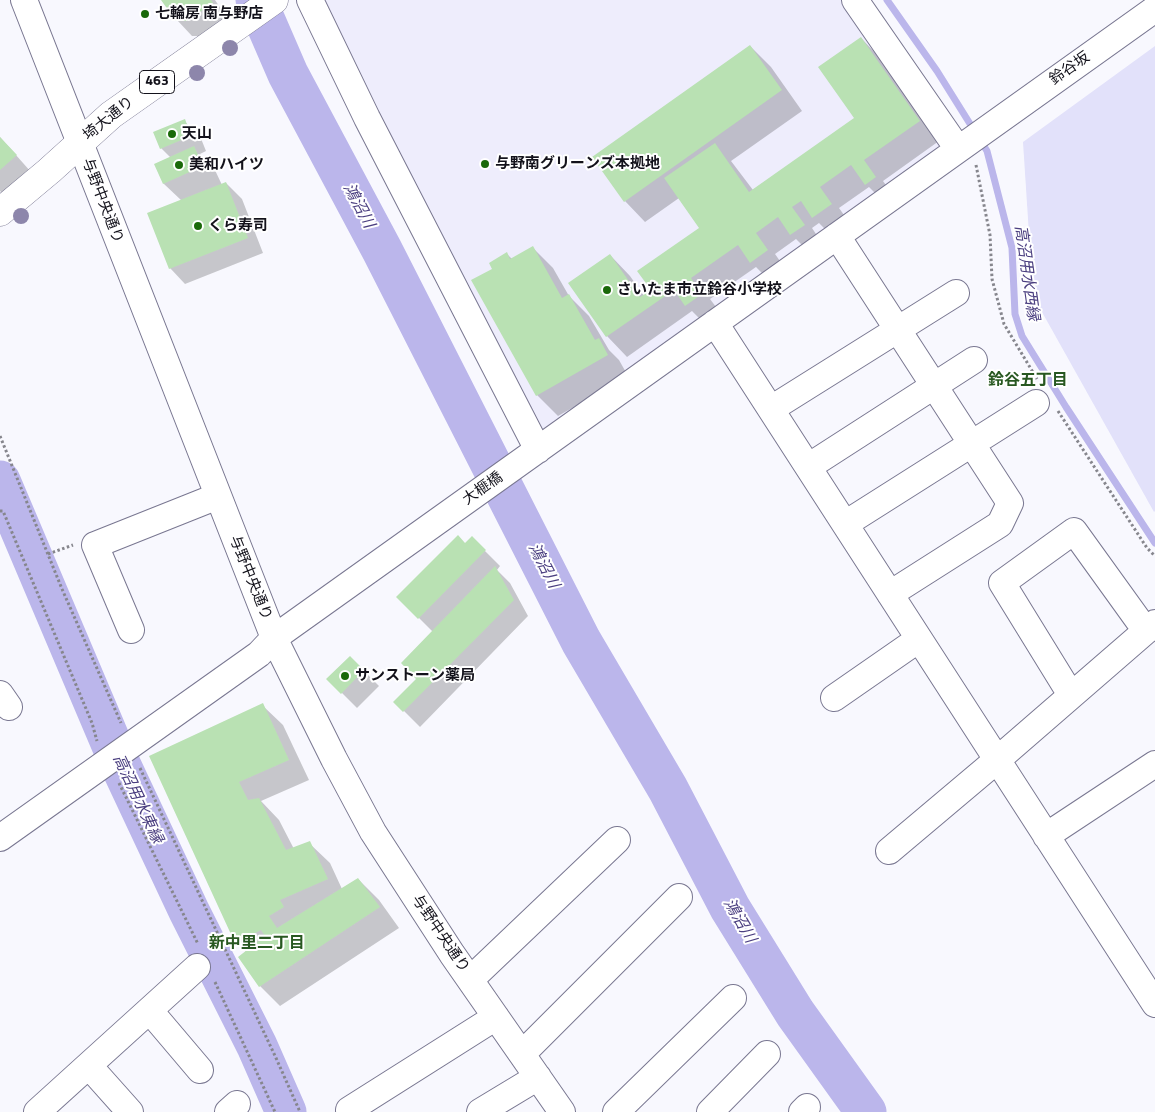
<!DOCTYPE html>
<html>
<head>
<meta charset="utf-8">
<style>
	body { margin:0 }
	canvas { display:block; background:#f8f8fe }
</style>
</head>
<body>
<canvas width="1155" height="1112"></canvas>
<script>
const context = document.querySelector('canvas').getContext('2d');
context.lineJoin = 'round';
function paint(path, color) { context.fillStyle = color; context.fill(path, 'evenodd'); }
const toPath = rows => new Path2D(rows.map(r => 'M' + r).join(''));
function trace(path, color, width, dash) { context.strokeStyle = color; context.lineWidth = width; context.lineCap = dash ? 'butt' : 'round'; context.setLineDash(dash || []); context.stroke(path); }
function drawText(font, color, halo, rows, align = 'center') {
  context.font = font + ' "Titillium Web","Noto Sans JP",sans-serif'; context.lineWidth = 4; context.setLineDash([]); context.textBaseline = 'middle'; context.strokeStyle = halo; context.fillStyle = color; for (const [text, x, y, turn = 0] of rows) {
    context.save(); context.translate(x, y); context.rotate((+turn || 0) * Math.PI / 180); context.textAlign = isNaN(turn) ? turn : align; if (halo) context.strokeText(text, 0, 0); context.fillText(text, 0, 0); context.restore();
  }
}
paint(toPath([
	[322,0,843,0,940,140,938,151,548,433,536,428]
]), '#eeedfc');
paint(toPath([
	[1155,46,1155,511,1154,512,1033,296,1023,142]
]), '#e2e1fa');
paint(toPath([
	[163,0,215,0,228,19,203,36,192,36,177,20],
	[861,38,881,59,939,141,883,181,895,198,886,204,869,187,839,208,851,225,833,237,819,223,812,228,824,246,812,255,796,239,775,254,787,271,771,282,756,267,710,299,722,315,707,326,692,311,627,357,607,336,610,255,630,276,644,296,652,290,700,228,679,198,645,222,625,201,750,46,771,67,802,111,731,161,753,190,855,119],
	[184,121,200,136,206,151,200,154,214,168,222,185,226,183,242,199,263,253,185,284,170,268,182,201,164,184,156,164,171,158,161,148],
	[0,137,31,172,4,195,0,191],
	[533,248,553,268,569,296,589,316,609,350,619,360,628,376,558,416,537,395,494,269,507,254,512,259],
	[0,492,6,499,0,505],
	[472,538,500,566,497,570,510,583,528,616,420,727,395,702,418,679,433,632,398,597],
	[350,657,379,686,357,708,328,679],
	[262,705,283,725,309,780,261,801,279,820,294,849,309,843,330,863,342,889,358,879,379,900,399,928,280,1006,260,986,246,952,236,942,151,757]
]), '#0003');
trace(toPath([
	[887,0,937,71,987,151,1012,248,1015,314,1022,336,1066,407,1155,543]
]), '#bbb6eb', 7);
trace(toPath([
	[256,0,288,74,382,250,581,641,668,789,730,908,795,1013,866,1112],
	[0,481,120,764,189,911,257,1046,286,1112]
]), '#bbb6eb', 41);
paint(toPath([
	[161,0,211,0,213,3,187,21,176,21],
	[861,37,920,121,864,160,876,177,865,185,851,165,820,187,832,204,812,218,801,201,792,207,805,225,790,235,778,217,756,233,768,250,750,263,738,245,691,278,702,294,685,306,674,290,606,337,568,283,610,254,640,297,651,290,637,271,699,228,664,178,715,143,749,192,854,118,818,67],
	[750,45,782,90,624,202,592,157],
	[185,119,191,136,160,149,153,132],
	[0,137,17,155,0,170],
	[194,146,203,166,163,184,154,164],
	[226,182,248,238,169,269,147,213],
	[533,246,562,298,569,294,595,340,599,338,608,355,536,396,471,280,492,269,489,263,507,252,510,259],
	[458,535,465,543,472,536,486,550,418,619,396,597],
	[495,566,514,600,403,712,393,702,416,679,401,663],
	[350,656,364,670,341,694,326,679],
	[263,703,289,760,239,782,248,800,259,798,286,850,310,841,328,879,280,900,284,907,269,916,277,928,358,878,380,907,259,987,238,957,265,936,261,930,235,943,149,756]
]), '#b9e1b3');
const minor = toPath([
	[24,0,274,638,334,759,373,832,452,954,562,1112],
	[310,0,367,118,538,450],
	[855,0,958,149],
	[837,236,1010,503,1000,524,890,594],
	[715,323,1155,1004],
	[771,409,956,293],
	[808,467,974,360],
	[845,524,1036,403],
	[131,630,95,545,218,496],
	[0,694,9,707],
	[1071,695,1002,583,1074,531,1146,631],
	[834,698,919,639],
	[1046,836,1155,764],
	[0,838,259,654,274,638,1155,9],
	[889,851,997,760,1155,623],
	[471,979,617,840],
	[150,1011,200,1070],
	[522,1054,679,897],
	[89,1066,130,1112],
	[349,1110,496,1017],
	[37,1112,197,967],
	[228,1112,237,1104],
	[480,1112,538,1077],
	[616,1112,733,998],
	[710,1112,767,1054],
	[802,1112,807,1107]
]);
const highway = toPath([
	[0,212,49,171,111,115,274,0]
]);
trace(minor, '#797791', 28);
trace(highway, '#797791', 29);
trace(toPath([
	[976,165,990,235,992,279,1004,324,1037,379],
	[1058,411,1147,548,1155,556],
	[0,436,62,589,121,723],
	[0,511,3,511,92,723,97,741],
	[48,554,73,545],
	[140,768,276,1058,300,1112],
	[119,783,198,944],
	[215,982,275,1112]
]), '#86868d', 3, [2.5, 2.5]);
trace(minor, '#fff', 26);
trace(highway, '#fff', 28);
context.fillStyle = '#8d86ab';
for (const [x, y] of [
	[230,48],
	[197,73],
	[21,216]
]) { context.beginPath(); context.arc(x, y, 8, 0, 2 * Math.PI); context.fill(); }
for (const [x, y, r, color] of [
	[145,14,5,"#1a6909"],
	[172,134,5,"#1a6909"],
	[485,164,5,"#1a6909"],
	[179,165,5,"#1a6909"],
	[198,226,5,"#1a6909"],
	[607,290,5,"#1a6909"],
	[345,676,5,"#1a6909"]
]) { const dot = new Path2D(); dot.arc(x, y, r, 0, 2 * Math.PI); context.fillStyle = color; context.fill(dot); trace(dot, '#fff', 2); }
for (const [x, y, w] of [
	[157,82,35]
]) { const box = new Path2D(); box.roundRect(x - w / 2, y - 11.5, w, 23, 4); context.fillStyle = '#fff'; context.fill(box); trace(box, '#13121b', 1); }
drawText('bold 14px', '#13121b', null, [
	["463",157,82]
]);
drawText('bold 15px', '#13121b', '#fff', [
	["七輪房 南与野店",155,14],
	["天山",182,134],
	["与野南グリーンズ本拠地",495,164],
	["美和ハイツ",189,165],
	["くら寿司",208,226],
	["さいたま市立鈴谷小学校",617,290],
	["サンストーン薬局",355,676]
], 'left');
drawText('15px', '#13121b', '#fff', [
	["鈴谷坂",1070,69,-35],
	["埼大通り",109,119,-39],
	["与野中央通り",102,201,69],
	["大榧橋",483,489,-35],
	["与野中央通り",250,578,68],
	["与野中央通り",440,934,56]
]);
drawText('italic 16px', '#4b3f80', '#fff', [
	["鴻沼川",358,206,62],
	["高沼用水西縁",1026,273,82],
	["鴻沼川",543,566,63],
	["高沼用水東縁",137,799,65],
	["鴻沼川",739,921,60]
]);
drawText('bold 16px', '#285821', '#fff', [
	["鈴谷五丁目",1028,381],
	["新中里二丁目",257,944]
]);
</script>
</body>
</html>
